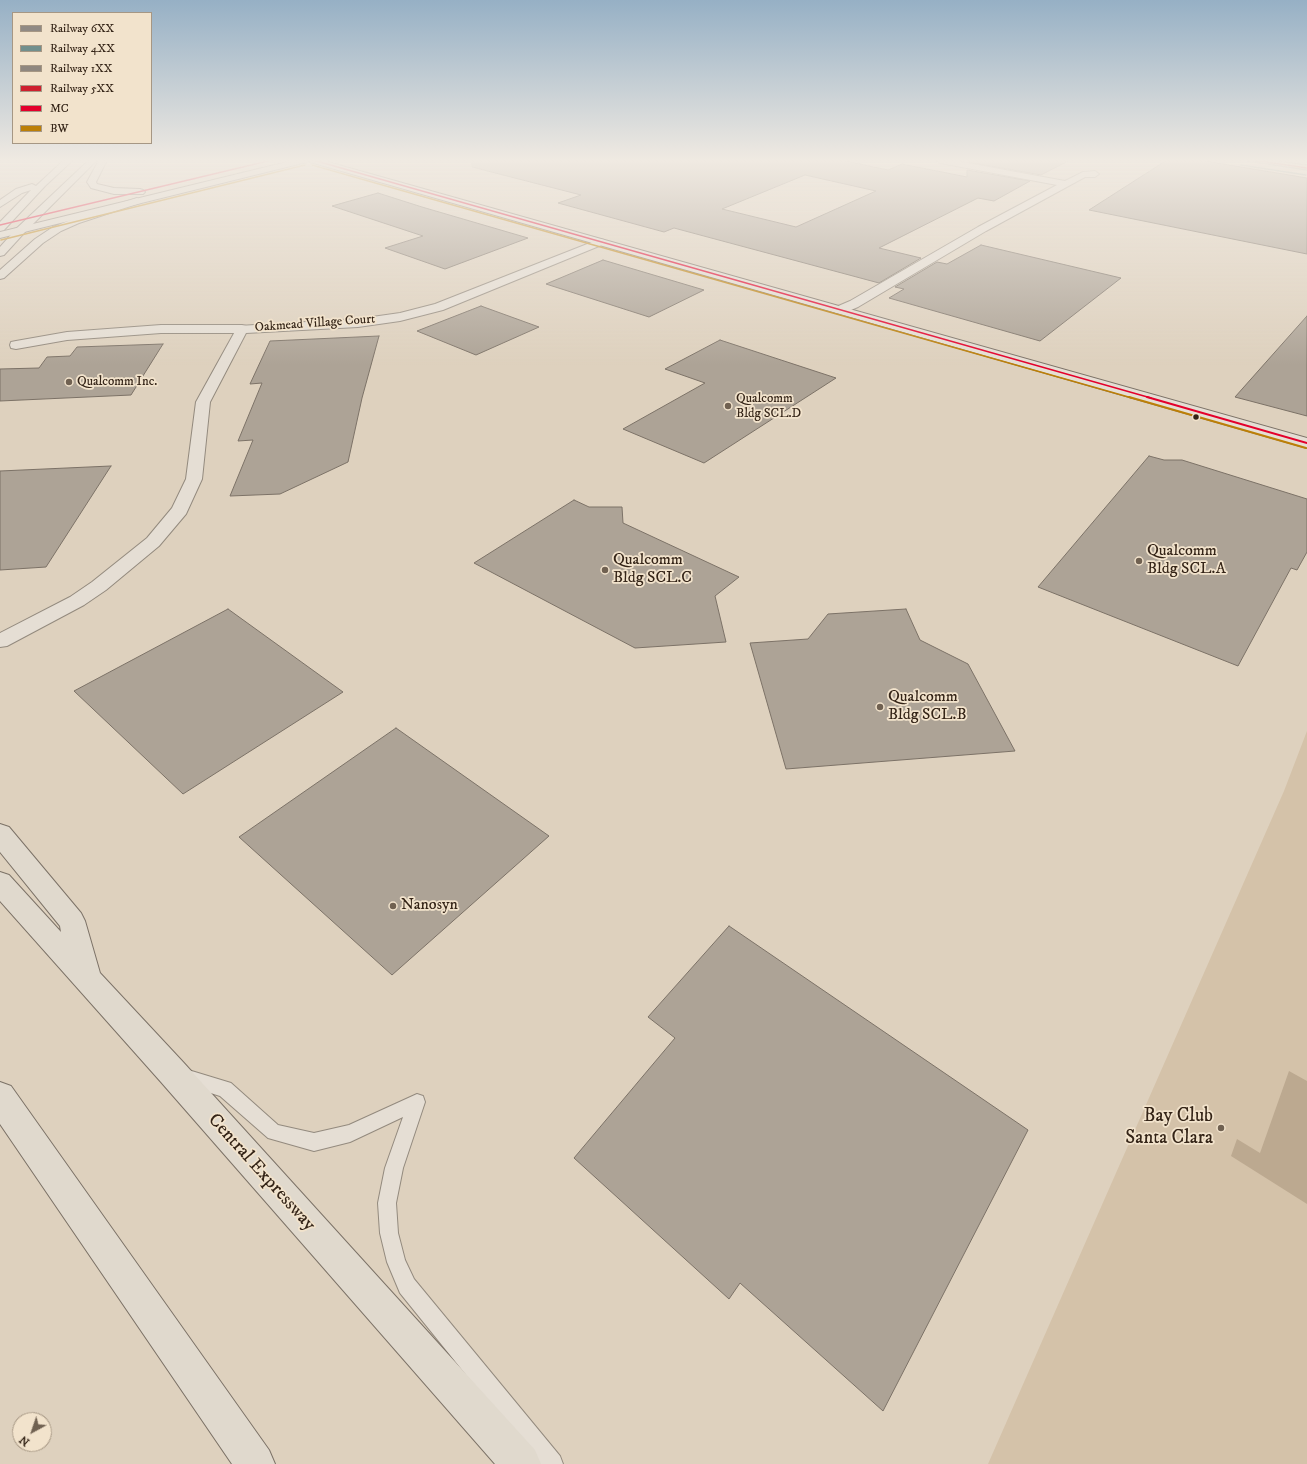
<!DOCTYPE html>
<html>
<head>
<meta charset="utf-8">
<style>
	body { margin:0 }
	#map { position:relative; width:1307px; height:1464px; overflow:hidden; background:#ded1be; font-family:"IM FELL DW Pica",serif }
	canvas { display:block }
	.legend { position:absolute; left:12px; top:12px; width:140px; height:132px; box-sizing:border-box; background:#f2e3cc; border:1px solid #a69784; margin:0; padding:5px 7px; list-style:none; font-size:12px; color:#342417 }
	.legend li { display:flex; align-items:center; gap:8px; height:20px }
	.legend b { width:20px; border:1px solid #a69784 }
	.north { position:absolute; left:12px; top:1412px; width:40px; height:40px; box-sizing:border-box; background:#f2e3cc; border:1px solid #a69784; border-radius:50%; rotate:220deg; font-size:11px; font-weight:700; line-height:16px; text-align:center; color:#342417 }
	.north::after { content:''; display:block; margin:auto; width:14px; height:18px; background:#706151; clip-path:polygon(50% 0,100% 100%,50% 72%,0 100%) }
</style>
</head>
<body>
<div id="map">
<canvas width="1307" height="1464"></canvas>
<ul class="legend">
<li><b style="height:5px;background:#908a84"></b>Railway 6XX</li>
<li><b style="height:5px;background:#718f8d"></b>Railway 4XX</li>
<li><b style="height:5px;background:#8f877f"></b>Railway 1XX</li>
<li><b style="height:5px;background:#ce202f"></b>Railway 5XX</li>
<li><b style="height:5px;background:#e4002b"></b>MC</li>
<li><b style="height:5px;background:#bc7f07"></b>BW</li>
</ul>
<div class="north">N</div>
</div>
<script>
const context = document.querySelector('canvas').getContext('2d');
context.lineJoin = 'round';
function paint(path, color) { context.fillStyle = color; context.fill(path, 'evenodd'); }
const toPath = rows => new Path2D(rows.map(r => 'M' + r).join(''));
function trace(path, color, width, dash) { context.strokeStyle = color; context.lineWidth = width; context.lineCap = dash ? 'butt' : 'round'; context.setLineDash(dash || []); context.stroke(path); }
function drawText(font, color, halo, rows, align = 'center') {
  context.font = font + ' "IM FELL DW Pica",serif'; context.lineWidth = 3.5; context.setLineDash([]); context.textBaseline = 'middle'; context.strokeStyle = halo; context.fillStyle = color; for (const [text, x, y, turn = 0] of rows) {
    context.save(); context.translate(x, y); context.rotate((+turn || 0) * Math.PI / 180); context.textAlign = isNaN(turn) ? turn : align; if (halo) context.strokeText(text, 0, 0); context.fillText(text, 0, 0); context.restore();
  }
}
paint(toPath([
	[1307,731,1307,1464,988,1464,1284,791]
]), '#d4c2a9');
paint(toPath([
	[1289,1071,1307,1081,1307,1204,1231,1156,1237,1139,1260,1153]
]), '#bca990');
const building = toPath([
	[472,160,841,160,888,170,902,164,967,177,967,170,1030,181,994,201,978,198,879,248,921,258,879,283,674,228,664,232,558,203,581,195,472,167,472,160],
	[805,175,876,191,796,227,722,209,805,175],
	[968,160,1070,160,1041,175,968,162,968,160],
	[1167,160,1199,160,1307,178,1307,254,1089,210,1167,160],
	[378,193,422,207,528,238,445,269,385,248,423,236,332,206,378,193],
	[981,245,1121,278,1040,341,889,298,904,289,895,287,937,262,947,264,981,245],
	[603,260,704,290,649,317,546,284,603,260],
	[481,306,539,327,476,355,417,331,481,306],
	[1307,316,1307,416,1235,397,1307,316],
	[379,336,362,398,348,462,280,494,230,496,253,440,238,441,262,383,250,384,270,341,379,336],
	[720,340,836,378,704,463,623,429,705,383,665,369,720,340],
	[163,344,131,395,0,401,0,369,39,368,47,357,70,356,77,347,163,344],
	[1149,456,1164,460,1182,460,1307,499,1307,552,1297,570,1291,568,1238,666,1038,587,1149,456],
	[111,466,46,567,0,570,0,471,111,466],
	[574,500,589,507,622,507,623,523,739,577,715,596,726,642,635,648,474,563,574,500],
	[228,609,343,692,183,794,74,691,228,609],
	[906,609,920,640,968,664,1015,751,786,769,750,643,808,639,828,614,906,609],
	[396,728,549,836,392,975,239,837,396,728],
	[729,926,1028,1130,883,1411,740,1283,729,1299,574,1158,675,1038,648,1017,729,926]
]);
paint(building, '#ada396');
trace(building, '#7c7267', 1);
const service = toPath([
	[185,1069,231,1083,278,1125,314,1133,349,1125,417,1094,423,1096,425,1102,403,1168,396,1203,398,1233,405,1260,414,1279,560,1456,563,1464,538,1464,400,1293,387,1262,380,1233,378,1203,385,1168,403,1117,350,1142,314,1151,268,1138,220,1096,179,1083,177,1077,179,1071,185,1069]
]);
const minor = toPath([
	[936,160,951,160,1065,181,1083,172,1095,171,1099,174,1095,177,1085,177,986,231,858,307,844,313,836,313,834,310,836,307,850,301,978,227,1057,185,940,163,936,160],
	[161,325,242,325,246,326,248,329,246,332,242,333,161,333,67,340,16,349,11,348,10,345,11,342,16,341,67,332,161,325]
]);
const tertiary = toPath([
	[600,239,604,240,605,242,604,244,443,310,400,321,358,327,246,333,210,402,202,479,186,514,159,546,106,590,84,605,7,646,0,647,0,633,70,597,92,582,147,538,172,508,186,479,196,402,238,326,358,319,400,313,435,304,600,239]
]);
const secondary = toPath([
	[309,160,321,160,1307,438,1307,448,310,162,309,160]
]);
const primary = toPath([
	[295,160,308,160,307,162,0,238,0,232,295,160]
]);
const trunk = toPath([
	[64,160,73,160,45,186,4,230,0,231,0,222,31,190,22,193,0,207,0,200,16,189,32,184,36,186,64,160],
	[89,160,97,160,25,232,4,255,0,256,0,247,17,228,89,160],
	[99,160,107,160,96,182,97,184,114,188,140,189,143,190,145,192,143,194,114,194,91,188,87,182,99,160],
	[137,198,142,201,140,203,79,223,61,231,43,243,4,278,0,279,0,270,35,239,53,227,73,219,137,198],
	[0,824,9,827,81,913,85,921,100,973,183,1062,535,1450,541,1464,495,1464,161,1082,0,901,0,872,9,875,61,932,60,926,0,852,0,824],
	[0,1082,11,1086,269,1450,275,1464,232,1464,0,1124,0,1082]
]);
trace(service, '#938a7e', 2);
trace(minor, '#938a7e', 2);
trace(tertiary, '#938a7e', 2);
trace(secondary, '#7c7267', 2);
trace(primary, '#7c7267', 2);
trace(trunk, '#7c7267', 2);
paint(service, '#e5ded4');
paint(minor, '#e5ded4');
paint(tertiary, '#e5ded4');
paint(secondary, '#e5ded4');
paint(primary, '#e0d9cd');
paint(trunk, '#e0d9cd');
trace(toPath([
	[313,160,1151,398],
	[0,225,272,160]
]), '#e4002b', 1.5);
trace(toPath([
	[1147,397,1307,443]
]), '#e4002b', 2);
trace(toPath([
	[312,165,1132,398],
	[1,240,305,165]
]), '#bc7f07', 1.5);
trace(toPath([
	[1129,397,1306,448]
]), '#bc7f07', 2);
trace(toPath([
	[1242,160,1307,170]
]), '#908a84', 1.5);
trace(toPath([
	[1241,165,1306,175]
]), '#718f8d', 1.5);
trace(toPath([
	[1272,160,1307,165]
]), '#8f877f', 1.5);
trace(toPath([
	[1253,160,1307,168]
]), '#ce202f', 1.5);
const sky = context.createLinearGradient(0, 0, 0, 365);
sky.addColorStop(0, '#96b0c5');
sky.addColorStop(0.44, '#f0eae2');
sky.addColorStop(1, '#f0eae200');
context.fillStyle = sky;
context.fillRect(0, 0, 1307, 365);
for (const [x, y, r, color] of [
	[69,382,4,"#706151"],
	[728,406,4,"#706151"],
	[1196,417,3.5,"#342417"],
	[1139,561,4,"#706151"],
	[605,570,4,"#706151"],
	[880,707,4,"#706151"],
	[393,906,4,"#706151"],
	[1221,1128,4,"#706151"]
]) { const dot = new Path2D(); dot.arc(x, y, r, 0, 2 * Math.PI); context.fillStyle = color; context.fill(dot); trace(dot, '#f2e3cc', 1.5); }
drawText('13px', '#342417', '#f2e3cc', [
	["Oakmead Village Court",315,324,-4]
]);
drawText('13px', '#342417', '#f2e3cc', [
	["Qualcomm Inc.",77,382],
	["Qualcomm",736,399],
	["Bldg SCL.D",736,414]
], 'left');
drawText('16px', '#342417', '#f2e3cc', [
	["Qualcomm",1147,552],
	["Bldg SCL.A",1147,570],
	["Qualcomm",613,561],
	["Bldg SCL.C",613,579],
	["Qualcomm",888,698],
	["Bldg SCL.B",888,716],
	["Nanosyn",401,906]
], 'left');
drawText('19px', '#342417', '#f2e3cc', [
	["Bay Club",1213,1117],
	["Santa Clara",1213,1139]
], 'right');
drawText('19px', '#342417', '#f2e3cc', [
	["Central Expressway",261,1173,48]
]);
</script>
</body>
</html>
